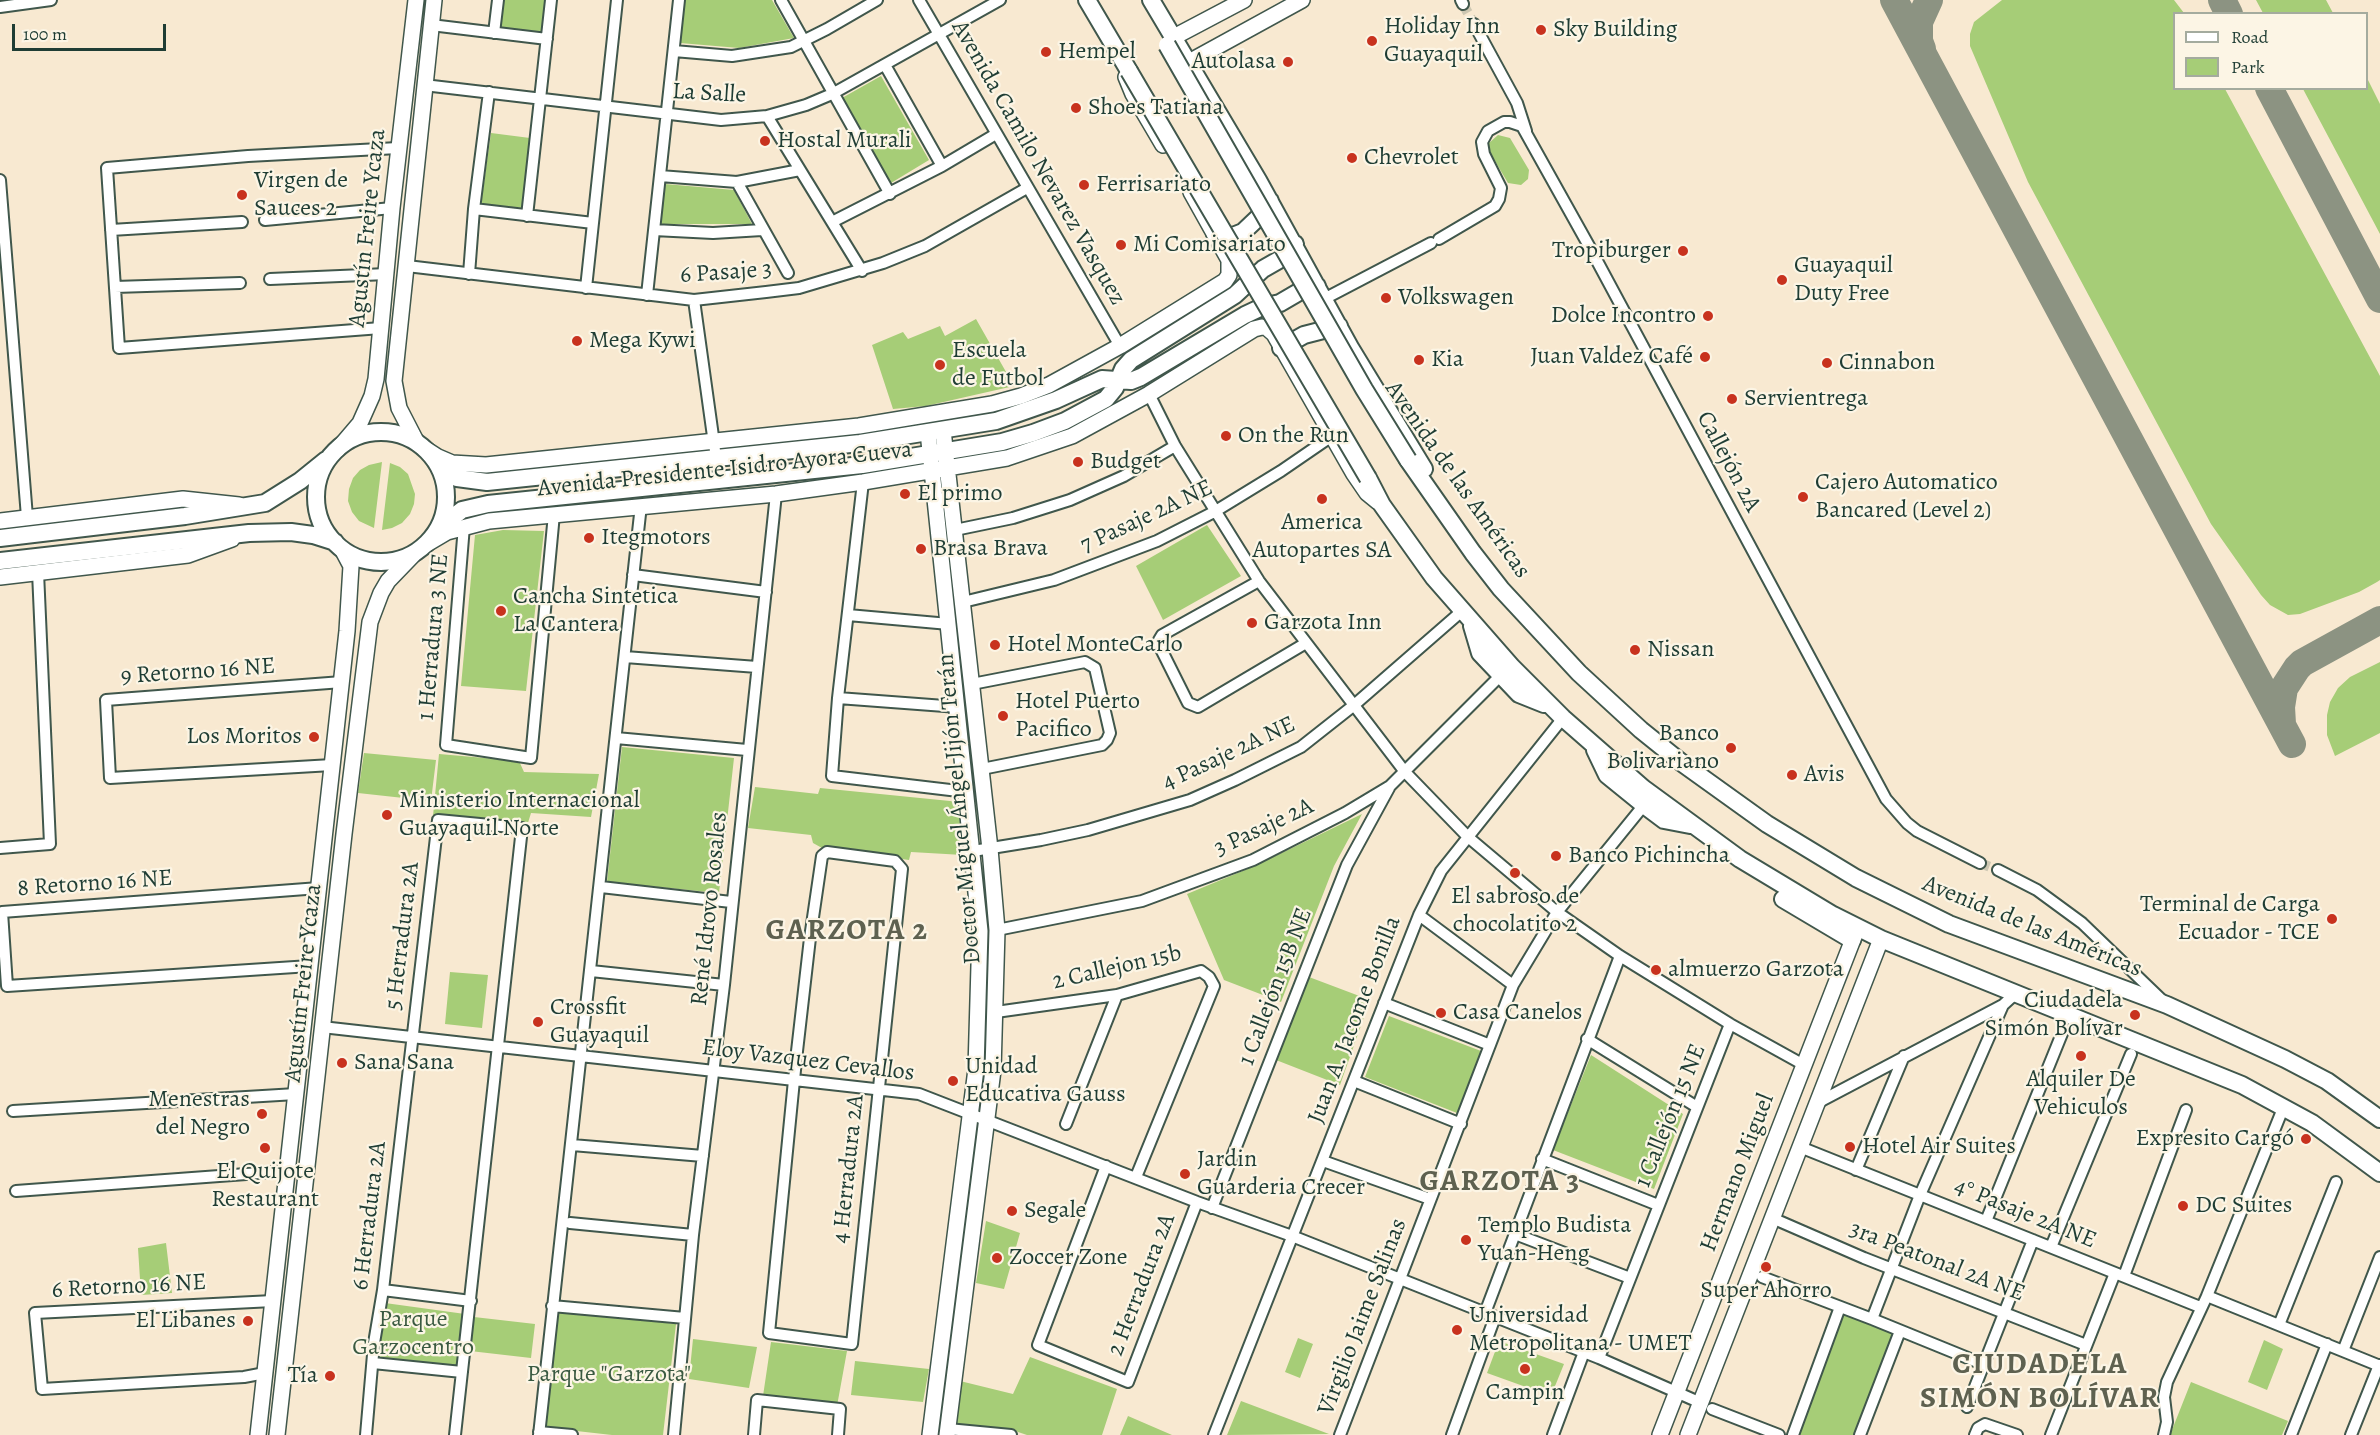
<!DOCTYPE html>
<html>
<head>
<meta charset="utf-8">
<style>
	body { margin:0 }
	#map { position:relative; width:2380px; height:1435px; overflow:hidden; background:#f8e9d1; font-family:Alegreya,serif }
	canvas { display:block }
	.legend { position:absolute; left:2173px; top:12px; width:195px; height:78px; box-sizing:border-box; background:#fcf5e5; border:2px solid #a4ab9e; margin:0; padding:8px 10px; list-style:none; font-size:18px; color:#1f3d34 }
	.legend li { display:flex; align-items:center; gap:12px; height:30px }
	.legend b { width:30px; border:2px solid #a4ab9e }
	.scale { position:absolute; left:12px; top:24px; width:154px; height:27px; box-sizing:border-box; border:3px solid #1f3d34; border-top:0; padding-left:8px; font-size:18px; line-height:21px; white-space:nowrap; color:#1f3d34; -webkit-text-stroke:4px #fcf5e5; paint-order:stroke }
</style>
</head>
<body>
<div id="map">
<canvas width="2380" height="1435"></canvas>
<ul class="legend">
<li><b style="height:8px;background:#fff"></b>Road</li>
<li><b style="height:16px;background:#a6cd77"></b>Park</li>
</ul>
<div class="scale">100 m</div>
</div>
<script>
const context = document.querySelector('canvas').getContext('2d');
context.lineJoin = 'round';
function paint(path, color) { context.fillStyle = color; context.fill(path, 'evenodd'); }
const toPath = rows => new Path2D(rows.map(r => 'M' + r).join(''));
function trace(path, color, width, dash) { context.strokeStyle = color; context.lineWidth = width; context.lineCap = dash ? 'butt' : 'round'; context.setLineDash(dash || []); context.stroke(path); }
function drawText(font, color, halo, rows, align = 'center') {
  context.font = font + ' Alegreya,serif'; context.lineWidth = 4.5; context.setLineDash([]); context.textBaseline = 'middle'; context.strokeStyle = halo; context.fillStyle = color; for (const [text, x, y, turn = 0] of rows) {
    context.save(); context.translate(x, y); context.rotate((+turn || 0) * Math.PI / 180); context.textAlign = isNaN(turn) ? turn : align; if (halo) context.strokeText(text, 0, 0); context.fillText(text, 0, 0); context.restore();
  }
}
paint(toPath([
	[504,0,546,0,542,32,501,28],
	[685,0,772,0,794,38,739,48,680,43],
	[2002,0,2174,0,2184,13,2174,14,2174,88,2225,89,2380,376,2380,580,2377,582,2359,592,2300,614,2288,615,2270,605,2261,595,2211,524,2028,182,1970,46,1970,34,1974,22],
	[2256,0,2326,0,2333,13,2263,13],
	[881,76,929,160,891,183,842,98],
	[2367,78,2380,104,2380,234,2303,89,2366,88],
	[491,133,530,138,522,208,481,204],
	[1498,135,1510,138,1529,170,1528,179,1521,185,1508,183,1489,151,1489,143],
	[665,184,734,190,752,224,660,224],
	[976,319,1014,386,926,406,893,409,872,345,903,332,908,339,940,326,945,336],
	[382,462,374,528,359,521,352,512,348,501,349,489,353,478,360,470,369,465],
	[390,463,400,467,408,474,415,494,414,504,410,514,402,523,392,528,382,530],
	[1207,525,1241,576,1163,620,1136,566],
	[503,530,544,531,526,691,461,686,475,535],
	[2380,662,2380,733,2335,756,2327,735,2327,715,2330,702,2338,688,2350,677],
	[622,747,734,758,719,893,607,882],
	[364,753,436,760,431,801,358,793],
	[439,754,519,761,524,772,599,774,591,817,531,813,527,826,433,816],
	[755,787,818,794,820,788,960,802,963,855,911,852,909,860,822,848,813,843,811,835,748,828],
	[1362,814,1334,866,1281,1002,1224,980,1187,894,1257,865],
	[450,972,488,975,482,1028,445,1024],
	[1309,977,1370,1000,1340,1085,1276,1060],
	[1389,1016,1481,1051,1457,1113,1365,1077],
	[1591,1055,1683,1114,1654,1189,1553,1150],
	[986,1221,1020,1233,1004,1289,976,1283],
	[166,1243,172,1293,141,1295,138,1248],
	[385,1303,465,1314,457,1366,379,1357],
	[555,1310,676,1324,663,1435,612,1435,541,1427],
	[1839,1311,1895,1334,1855,1435,1792,1435],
	[474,1317,535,1324,531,1358,470,1351],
	[1298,1338,1313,1344,1300,1378,1285,1372],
	[693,1339,757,1347,749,1388,689,1379],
	[2264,1340,2283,1349,2267,1390,2248,1382],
	[1499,1341,1564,1364,1551,1396,1487,1373],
	[771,1342,847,1351,837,1406,763,1396],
	[1030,1357,1117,1389,1102,1435,1027,1435,1009,1429,953,1425,960,1381,1013,1394],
	[855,1361,929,1369,923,1402,851,1395],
	[2191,1382,2288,1421,2282,1435,2170,1435],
	[1241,1401,1329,1434,1227,1435],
	[1128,1416,1172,1435,1120,1435]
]), '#a6cd77');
trace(toPath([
	[1894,0,2292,744],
	[2222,0,2229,14],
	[1922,49,1919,41,1919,22,1929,0],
	[2269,88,2380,299],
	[2282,724,2281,707,2284,688,2297,668,2302,663,2380,620]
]), '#8c9382', 28);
trace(toPath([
	[1463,4,1474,24],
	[1980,863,1998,870]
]), '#cdc7b2', 10, [10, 5]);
const street = toPath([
	[781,0,890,194],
	[919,0,1120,346],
	[1461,0,1463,4],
	[0,7,51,0],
	[1474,24,1517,103,1526,131],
	[431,25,547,39],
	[494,33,498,0],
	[674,51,732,56,791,47,827,29,877,0],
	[885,65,942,166],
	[424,85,721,120,767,116,806,105,832,94,1000,0],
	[767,116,862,271],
	[660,176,737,182,800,170],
	[0,180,27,517],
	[737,182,788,273],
	[474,209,593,223],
	[527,216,551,0],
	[265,220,392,208],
	[832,222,942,166,996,134],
	[111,230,242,222],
	[654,230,713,233,762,230],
	[1439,239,1495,206,1499,199,1501,188,1484,154,1482,142,1488,131,1504,122,1510,122,1522,126,1589,246,1886,799,1907,823,1917,831,1980,863],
	[407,266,694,300,766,292,799,288,883,263,925,246,1027,188],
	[469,274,474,209,489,92],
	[270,279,387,274],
	[115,287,240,283],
	[586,288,617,0],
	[647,295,679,0],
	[1324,299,1431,243],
	[694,300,716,458],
	[381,328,119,348,107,168,248,156,398,148],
	[1149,394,1175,446,1259,581,1405,772,1468,837,1557,912,1620,956,1730,1024,1804,1065],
	[863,482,838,698,832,776,967,792],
	[464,526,446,745,531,758,554,514],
	[955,530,1013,518,1070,500,1124,476,1175,446],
	[633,575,766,592],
	[1259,581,1162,635,1159,640,1159,645,1188,703,1198,707,1306,643],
	[963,602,1054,580,1157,541,1214,512,1281,471,1332,436],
	[848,615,949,624],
	[625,657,757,667],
	[972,684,1085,662,1095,668,1110,733,1107,740,1102,745,982,769],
	[838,698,958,707],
	[616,738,747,750],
	[332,765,110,778,106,700,342,682],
	[0,848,50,844,38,572],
	[973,851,1041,840,1088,830,1190,800,1235,780,1301,747,1353,706,1462,611],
	[827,852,895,861,902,869,852,1344,769,1333,796,1060,810,938,822,856,827,852],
	[1998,870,2037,890,2082,923,2163,1001],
	[601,887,731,902],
	[1419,915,1513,985],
	[997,930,1142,901,1253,860,1345,813,1390,786,1501,675],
	[310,966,7,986,2,912,319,888],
	[591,971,724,985],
	[1384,1003,1490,1045],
	[996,1012,1117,995,1201,971,1209,977,1214,986,1136,1177],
	[322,1027,919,1094,1197,1202,1292,1236,1599,1358,1701,1403],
	[1587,1039,1697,1107],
	[1354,1081,1461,1124],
	[1817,1103,2003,1005,2015,994],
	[13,1111,296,1094],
	[1066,1124,1117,995],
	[572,1145,703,1156],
	[1800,1147,2200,1307],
	[1542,1159,1658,1205],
	[1323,1161,1430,1199],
	[1106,1166,1038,1345,1128,1382,1197,1202],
	[1856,1170,1904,1056],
	[16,1191,287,1171],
	[1212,1208,1347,865,1389,788],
	[1772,1218,1864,1258,2086,1345],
	[1986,1221,2063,1031],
	[570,1223,693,1235],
	[1515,1234,1630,1278],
	[2051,1247,2131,1054],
	[2124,1276,2186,1110],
	[1762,1277,1872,1319,1985,1365],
	[383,1290,471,1301],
	[2207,1296,2380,1366],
	[552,1306,685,1318],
	[1485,1313,1620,956],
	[1872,1319,1920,1195,2003,1005],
	[2279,1325,2336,1182],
	[2343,1351,2380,1257],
	[1599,1358,1730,1024],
	[373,1363,462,1372],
	[265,1373,244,1377,42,1389,35,1313,273,1301],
	[1967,1407,2033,1240],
	[1712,1409,1779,1435],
	[948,1429,1011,1435],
	[539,1432,572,1435],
	[366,1435,374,1343,383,1290,438,820,522,828,455,1435],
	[539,1435,641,505],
	[674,1435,693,1235,724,985,776,494],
	[754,1435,757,1400,840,1409,838,1435],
	[1214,1435,1419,915,1441,871,1563,718],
	[1340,1435,1513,985,1557,912,1644,805],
	[1452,1435,1495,1317],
	[1553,1435,1584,1352],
	[1793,1435,1840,1307],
	[1860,1435,1900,1331],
	[1975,1435,1978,1428,1985,1424,2017,1435],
	[2051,1435,2115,1273],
	[2164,1435,2167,1422,2164,1397,2167,1382,2207,1296,2284,1106],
	[2291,1435,2327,1344],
	[2351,1435,2379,1365]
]);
const secondary = toPath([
	[1174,37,1244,0],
	[1189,62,1302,0],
	[1126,77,1133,94,1163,145],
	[943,430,990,849,997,930,993,1070,947,1435],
	[928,432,980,931,976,1069,930,1435],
	[416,441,399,408,394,381,434,0],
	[424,448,438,457,452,463,486,465,859,426,992,404,1021,396,1049,385,1120,346,1225,281,1229,275,1229,260,1191,192],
	[337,450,360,423,372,396,376,379,392,208,416,0],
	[0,521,183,499,239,505],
	[425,545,447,532,489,521,776,494,863,482,1007,458,1072,436,1149,394,1254,329,1262,327,1267,328,1274,334,1354,474,1367,493,1378,502],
	[0,577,188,555,232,539],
	[258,1435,347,631,351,566,342,549],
	[277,1435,344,834,370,622,381,593,388,581,416,552],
	[1660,1435,1857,929],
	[1688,1435,1881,939]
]);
const primary = toPath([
	[1087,0,1129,71],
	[1151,0,1258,180,1351,349,1424,469],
	[1215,234,1233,236,1243,232,1263,213,1270,201],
	[1281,348,1304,335,1339,326],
	'316 497a65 65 0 1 1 130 0a65 65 0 1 1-130 0Z',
	[1408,460,1473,553,1501,589,1579,673,1641,730,1682,763,1767,824,1856,878,1949,924,2167,1005,2285,1059,2327,1081,2380,1119],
	[438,464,457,478,487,482,860,443,996,421,1056,400,1102,379,1131,381,1141,377,1245,315,1262,307,1280,303,1304,289,1317,286],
	[1368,478,1382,505,1434,578,1512,667,1563,718,1643,788,1740,859,1833,915,1881,939,2242,1085,2312,1123,2380,1173],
	[438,529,462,510,488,504,862,465,1002,442,1033,433,1065,421,1106,399,1115,388,1123,369,1131,360,1235,295,1263,269,1284,257,1295,244],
	[0,538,185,516,265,503,300,481,326,460],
	[0,561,249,533,291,532,313,535,335,542],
	[1472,626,1480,653,1519,694,1544,704],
	[1595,750,1607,775,1644,805,1664,820,1690,825],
	[1783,899,1852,940]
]);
trace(street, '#40574c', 14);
trace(secondary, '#40574c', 18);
trace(primary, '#40574c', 20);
trace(street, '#fff', 10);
trace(secondary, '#fff', 15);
trace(primary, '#fff', 16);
const primaryBridge = toPath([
	[1167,45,1364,389,1408,460],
	[1129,71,1368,478]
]);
trace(primaryBridge, '#40574c', 20, []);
trace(primaryBridge, '#fff', 16);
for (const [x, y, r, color] of [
	[1541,30,6,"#c8321e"],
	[1372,41,6,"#c8321e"],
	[1046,52,6,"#c8321e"],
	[1288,62,6,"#c8321e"],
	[1076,108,6,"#c8321e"],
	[765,141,6,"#c8321e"],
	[1352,158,6,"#c8321e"],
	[1084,185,6,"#c8321e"],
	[242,195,6,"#c8321e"],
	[1121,245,6,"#c8321e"],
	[1683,251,6,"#c8321e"],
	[1782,280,6,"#c8321e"],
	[1386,298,6,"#c8321e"],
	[1708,316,6,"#c8321e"],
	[577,341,6,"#c8321e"],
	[1705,357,6,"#c8321e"],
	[1419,360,6,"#c8321e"],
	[1827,363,6,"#c8321e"],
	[940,365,6,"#c8321e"],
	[1732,399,6,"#c8321e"],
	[1226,436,6,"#c8321e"],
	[1078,462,6,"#c8321e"],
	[905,494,6,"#c8321e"],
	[1803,497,6,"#c8321e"],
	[1322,499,6,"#c8321e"],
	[589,538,6,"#c8321e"],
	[921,549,6,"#c8321e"],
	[501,611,6,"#c8321e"],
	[1252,623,6,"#c8321e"],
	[995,645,6,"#c8321e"],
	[1635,650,6,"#c8321e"],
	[1003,716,6,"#c8321e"],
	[314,737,6,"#c8321e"],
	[1731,748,6,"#c8321e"],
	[1792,775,6,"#c8321e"],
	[387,815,6,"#c8321e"],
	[1556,856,6,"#c8321e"],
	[1515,873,6,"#c8321e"],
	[2332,919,6,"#c8321e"],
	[1656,970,6,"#c8321e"],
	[1441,1013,6,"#c8321e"],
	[2135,1015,6,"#c8321e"],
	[538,1022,6,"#c8321e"],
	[2081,1056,6,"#c8321e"],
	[342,1063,6,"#c8321e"],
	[953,1081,6,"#c8321e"],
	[262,1114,6,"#c8321e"],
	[2306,1139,6,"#c8321e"],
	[1850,1147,6,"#c8321e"],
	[265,1148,6,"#c8321e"],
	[1185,1174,6,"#c8321e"],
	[2183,1206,6,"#c8321e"],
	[1012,1211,6,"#c8321e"],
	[1466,1240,6,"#c8321e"],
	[997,1258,6,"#c8321e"],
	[1766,1267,6,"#c8321e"],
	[248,1321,6,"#c8321e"],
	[1457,1330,6,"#c8321e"],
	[1525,1369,6,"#c8321e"],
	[330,1376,6,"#c8321e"]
]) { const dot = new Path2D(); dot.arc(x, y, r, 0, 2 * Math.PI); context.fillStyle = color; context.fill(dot); trace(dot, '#fcf5e5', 2); }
drawText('24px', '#1f3d34', '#fcf5e5', [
	["Holiday Inn",1384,27],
	["Guayaquil",1384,55],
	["Sky Building",1553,30],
	["Hempel",1058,52],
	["Autolasa",1276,62,"right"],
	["Shoes Tatiana",1088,108],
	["Hostal Murali",777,141],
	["Chevrolet",1364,158],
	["Virgen de",254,181],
	["Sauces 2",254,209],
	["Ferrisariato",1096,185],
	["Mi Comisariato",1133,245],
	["Tropiburger",1671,251,"right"],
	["Guayaquil",1794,266],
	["Duty Free",1794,294],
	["Volkswagen",1398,298],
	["Dolce Incontro",1696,316,"right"],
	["Mega Kywi",589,341],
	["Escuela",952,351],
	["de Futbol",952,379],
	["Juan Valdez Café",1693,357,"right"],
	["Kia",1431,360],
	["Cinnabon",1839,363],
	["Servientrega",1744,399],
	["On the Run",1238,436],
	["Budget",1090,462],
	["Cajero Automatico",1815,483],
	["Bancared (Level 2)",1815,511],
	["El primo",917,494],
	["America",1322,523,"center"],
	["Autopartes SA",1322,551,"center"],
	["Itegmotors",601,538],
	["Brasa Brava",933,549],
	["Cancha Sintetica",513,597],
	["La Cantera",513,625],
	["Garzota Inn",1264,623],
	["Hotel MonteCarlo",1007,645],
	["Nissan",1647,650],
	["Hotel Puerto",1015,702],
	["Pacifico",1015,730],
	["Banco",1719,734,"right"],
	["Bolivariano",1719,762,"right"],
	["Los Moritos",302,737,"right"],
	["Avis",1804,775],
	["Ministerio Internacional",399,801],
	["Guayaquil Norte",399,829],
	["Banco Pichincha",1568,856],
	["El sabroso de",1515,897,"center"],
	["chocolatito 2",1515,925,"center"],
	["Terminal de Carga",2320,905,"right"],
	["Ecuador - TCE",2320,933,"right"],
	["almuerzo Garzota",1668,970],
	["Ciudadela",2123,1001,"right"],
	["Simón Bolívar",2123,1029,"right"],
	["Crossfit",550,1008],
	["Guayaquil",550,1036],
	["Casa Canelos",1453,1013],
	["Sana Sana",354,1063],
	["Unidad",965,1067],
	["Educativa Gauss",965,1095],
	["Alquiler De",2081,1080,"center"],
	["Vehiculos",2081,1108,"center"],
	["Menestras",250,1100,"right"],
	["del Negro",250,1128,"right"],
	["Expresito Cargó",2294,1139,"right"],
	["Hotel Air Suites",1862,1147],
	["Jardin",1197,1160],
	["Guarderia Crecer",1197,1188],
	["El Quijote",265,1172,"center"],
	["Restaurant",265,1200,"center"],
	["DC Suites",2195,1206],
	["Segale",1024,1211],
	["Templo Budista",1478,1226],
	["Yuan-Heng",1478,1254],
	["Zoccer Zone",1009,1258],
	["Super Ahorro",1766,1291,"center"],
	["Universidad",1469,1316],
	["Metropolitana - UMET",1469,1344],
	["El Libanes",236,1321,"right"],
	["Tía",318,1376,"right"],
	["Campin",1525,1393,"center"]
], 'left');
drawText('24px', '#1f3d34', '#fcf5e5', [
	["La Salle",709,94,3],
	["Avenida Camilo Nevarez Vasquez",1038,163,60],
	["Agustín Freire Ycaza",368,228,-84],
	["6 Pasaje 3",726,273,-4],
	["Callejón 2A",1728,462,62],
	["Avenida Presidente Isidro Ayora Cueva",725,470,-6],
	["Avenida de las Américas",1457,480,55],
	["7 Pasaje 2A NE",1147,517,-25],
	["1 Herradura 3 NE",434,637,-85],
	["9 Retorno 16 NE",198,672,-4],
	["4 Pasaje 2A NE",1229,754,-25],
	["Doctor Miguel Ángel Jijón Terán",960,809,-95],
	["3 Pasaje 2A",1264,828,-25],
	["8 Retorno 16 NE",95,884,-4],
	["René Idrovo Rosales",710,909,-84],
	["Avenida de las Américas",2032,927,22],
	["5 Herradura 2A",403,936,-83],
	["2 Callejon 15b",1117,968,-13],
	["Agustín Freire Ycaza",304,983,-84],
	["1 Callejón 15B NE",1276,987,-69],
	["Juan A. Jacome Bonilla",1355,1020,-69],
	["Eloy Vazquez Cevallos",808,1061,7],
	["1 Callejón 15 NE",1671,1116,-68],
	["4 Herradura 2A",849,1169,-84],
	["Hermano Miguel",1738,1173,-69],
	["4° Pasaje 2A NE",2025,1214,22],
	["6 Herradura 2A",370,1216,-83],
	["3ra Peatonal 2A NE",1937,1262,21],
	["2 Herradura 2A",1142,1285,-69],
	["6 Retorno 16 NE",129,1287,-3],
	["Virgilio Jaime Salinas",1363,1317,-69]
]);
drawText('24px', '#3a5a41', '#fcf5e5', [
	["Parque",413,1320],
	["Garzocentro",413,1348],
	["Parque \"Garzota\"",609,1375]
]);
context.letterSpacing = '1.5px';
drawText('bold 30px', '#5e6150', '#fcf5e5', [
	["GARZOTA 2",847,932],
	["GARZOTA 3",1500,1183],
	["CIUDADELA",2040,1366],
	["SIMÓN BOLÍVAR",2040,1400]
]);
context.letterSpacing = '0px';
</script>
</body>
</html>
